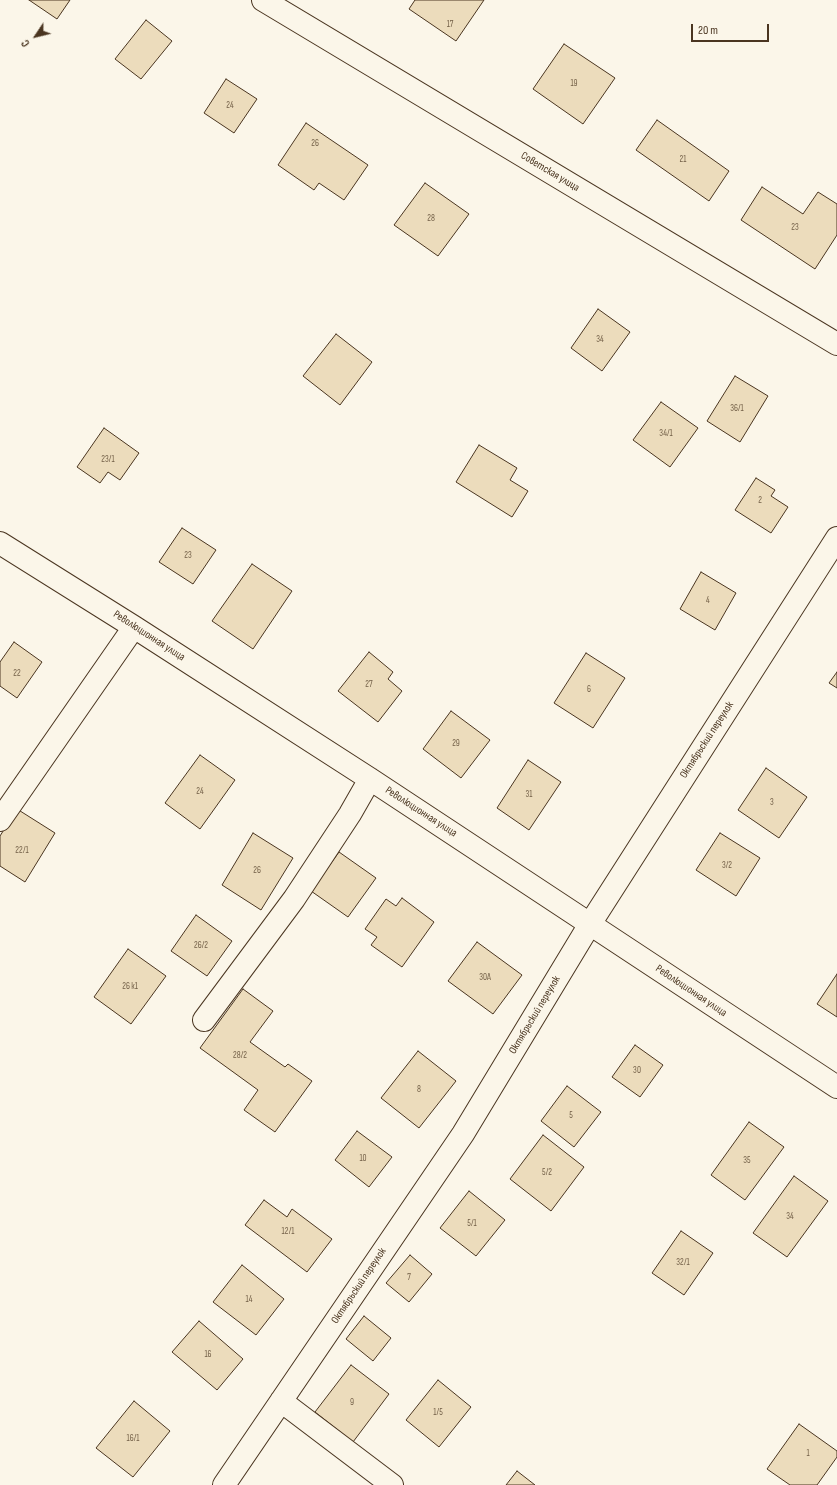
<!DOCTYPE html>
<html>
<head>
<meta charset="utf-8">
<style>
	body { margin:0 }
	#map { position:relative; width:837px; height:1485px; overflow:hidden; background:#fbf6e9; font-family:"Sofia Sans Condensed",sans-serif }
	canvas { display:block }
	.north { position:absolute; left:16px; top:16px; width:40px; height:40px; -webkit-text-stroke:3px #fbf6e9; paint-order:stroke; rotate:235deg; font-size:11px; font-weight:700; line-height:16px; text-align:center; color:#4a3520 }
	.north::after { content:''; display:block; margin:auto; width:14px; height:18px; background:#4a3520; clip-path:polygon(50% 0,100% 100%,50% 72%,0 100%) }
	.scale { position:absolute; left:691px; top:24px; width:78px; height:18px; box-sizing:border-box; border:2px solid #4a3520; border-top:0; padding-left:5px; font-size:12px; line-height:14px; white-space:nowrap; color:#4a3520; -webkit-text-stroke:3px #fbf6e9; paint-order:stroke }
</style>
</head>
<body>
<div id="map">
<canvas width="837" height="1485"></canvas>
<div class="north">С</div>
<div class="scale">20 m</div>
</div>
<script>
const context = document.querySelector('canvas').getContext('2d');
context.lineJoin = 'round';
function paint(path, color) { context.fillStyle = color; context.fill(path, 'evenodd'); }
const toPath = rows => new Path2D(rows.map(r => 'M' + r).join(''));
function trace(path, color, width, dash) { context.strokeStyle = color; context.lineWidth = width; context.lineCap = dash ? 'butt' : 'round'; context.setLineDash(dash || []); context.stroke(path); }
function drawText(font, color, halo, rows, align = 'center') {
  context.font = font + ' "Sofia Sans Condensed",sans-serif'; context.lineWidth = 3; context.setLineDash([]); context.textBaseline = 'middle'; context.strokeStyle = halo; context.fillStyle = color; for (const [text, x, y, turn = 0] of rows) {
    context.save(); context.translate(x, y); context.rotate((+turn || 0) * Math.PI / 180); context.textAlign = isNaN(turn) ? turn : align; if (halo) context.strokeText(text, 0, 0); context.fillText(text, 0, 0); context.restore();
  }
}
const building = toPath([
	[29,0,70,0,57,19,29,0],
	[415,0,484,0,456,41,409,9,415,0],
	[146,20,172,41,141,79,115,59,146,20],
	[564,44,615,78,583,124,533,89,564,44],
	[226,79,257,99,234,133,204,113,226,79],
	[657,120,729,171,709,201,636,150,657,120],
	[306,123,368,165,344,200,319,183,314,190,278,165,306,123],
	[425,183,469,214,438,256,394,225,425,183],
	[762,187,803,214,818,192,837,204,837,235,815,269,741,220,762,187],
	[598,309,630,332,602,371,571,348,598,309],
	[336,334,372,362,340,405,303,376,336,334],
	[735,376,768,396,740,442,707,421,735,376],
	[661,402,698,428,670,467,633,440,661,402],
	[104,428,139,453,120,480,108,472,100,483,77,467,104,428],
	[479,445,517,468,510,480,528,491,512,517,456,482,479,445],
	[756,478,775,490,771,496,788,507,771,533,735,510,756,478],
	[182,528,216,550,193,584,159,562,182,528],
	[252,564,292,591,253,649,212,621,252,564],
	[701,572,736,593,715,630,680,609,701,572],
	[14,642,42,662,17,698,0,686,0,662,14,642],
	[369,652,393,672,388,679,402,691,378,722,338,691,369,652],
	[586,653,625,678,593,728,554,703,586,653],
	[837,672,837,688,829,683,837,672],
	[451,711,490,740,461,778,423,749,451,711],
	[200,755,235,780,200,829,165,803,200,755],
	[528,760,561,782,529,830,497,808,528,760],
	[766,768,807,797,779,838,738,810,766,768],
	[17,809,55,833,25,882,0,866,0,836,17,809],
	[253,833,293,858,261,910,222,885,253,833],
	[720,833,760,858,736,896,696,870,720,833],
	[339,852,376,878,348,917,311,891,339,852],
	[402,898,434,922,402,967,371,945,377,937,365,929,386,899,396,906,402,898],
	[196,915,232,941,207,976,171,951,196,915],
	[477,942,522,975,493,1014,448,981,477,942],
	[128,949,166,976,131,1024,94,997,128,949],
	[837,974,837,1017,817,1004,837,974],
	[243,989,273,1011,250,1042,285,1067,288,1064,312,1081,275,1132,244,1110,258,1090,200,1048,243,989],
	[635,1045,663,1065,640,1097,612,1077,635,1045],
	[418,1051,456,1081,419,1128,381,1098,418,1051],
	[567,1086,601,1112,574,1147,541,1121,567,1086],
	[749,1122,784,1147,745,1200,711,1175,749,1122],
	[357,1131,392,1157,369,1187,335,1160,357,1131],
	[543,1135,584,1167,551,1211,510,1179,543,1135],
	[794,1176,828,1201,787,1257,753,1233,794,1176],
	[469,1191,505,1220,476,1256,440,1228,469,1191],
	[264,1200,287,1217,292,1209,332,1239,307,1272,245,1225,264,1200],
	[681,1231,713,1253,684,1295,652,1273,681,1231],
	[410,1255,432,1274,409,1302,386,1283,410,1255],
	[242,1265,284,1299,256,1335,213,1302,242,1265],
	[364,1316,391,1338,373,1361,346,1339,364,1316],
	[199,1321,243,1359,217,1390,172,1352,199,1321],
	[351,1365,389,1394,353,1442,315,1412,351,1365],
	[438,1380,471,1407,439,1447,406,1420,438,1380],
	[134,1401,170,1431,133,1477,96,1448,134,1401],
	[799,1424,837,1451,837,1457,817,1485,790,1485,767,1469,799,1424],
	[517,1471,535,1485,506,1485,517,1471]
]);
paint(building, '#ecdcbc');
trace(building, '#4a3520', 1);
const minor = toPath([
	[263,0,837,344],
	[0,543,134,627,370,779,837,1087],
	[0,820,134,627],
	[204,1020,294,899,350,814,370,779],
	[281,1401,392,1485],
	[224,1485,463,1134,590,924,837,538]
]);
trace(minor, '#4a3520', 24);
trace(minor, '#fbf6e9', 22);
drawText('9px', '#725f47', null, [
	["17",450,25],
	["19",574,84],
	["24",230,106],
	["26",315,144],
	["21",683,160],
	["28",431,219],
	["23",795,228],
	["34",600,340],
	["36/1",737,409],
	["34/1",666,434],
	["23/1",108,460],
	["2",760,501],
	["23",188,556],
	["4",708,601],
	["22",17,674],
	["27",369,685],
	["6",589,690],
	["29",456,744],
	["24",200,792],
	["31",529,795],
	["3",772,803],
	["22/1",22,851],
	["3/2",727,866],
	["26",257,871],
	["26/2",201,946],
	["30А",485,978],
	["26 к1",130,987],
	["28/2",240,1056],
	["30",637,1071],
	["8",419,1090],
	["5",571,1116],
	["10",363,1159],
	["35",747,1161],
	["5/2",547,1173],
	["34",790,1217],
	["5/1",472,1224],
	["12/1",288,1232],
	["32/1",683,1263],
	["7",409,1278],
	["14",249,1300],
	["16",208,1355],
	["9",352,1403],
	["1/5",438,1413],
	["16/1",133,1439],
	["1",808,1454]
]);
drawText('11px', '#4a3520', '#fbf6e9', [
	["Советская улица",550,172,31],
	["Революционная улица",149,636,33],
	["Октябрьский переулок",707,740,-57],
	["Революционная улица",421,812,33],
	["Революционная улица",691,991,34],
	["Октябрьский переулок",535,1015,-59],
	["Октябрьский переулок",359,1286,-56]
]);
</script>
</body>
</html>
